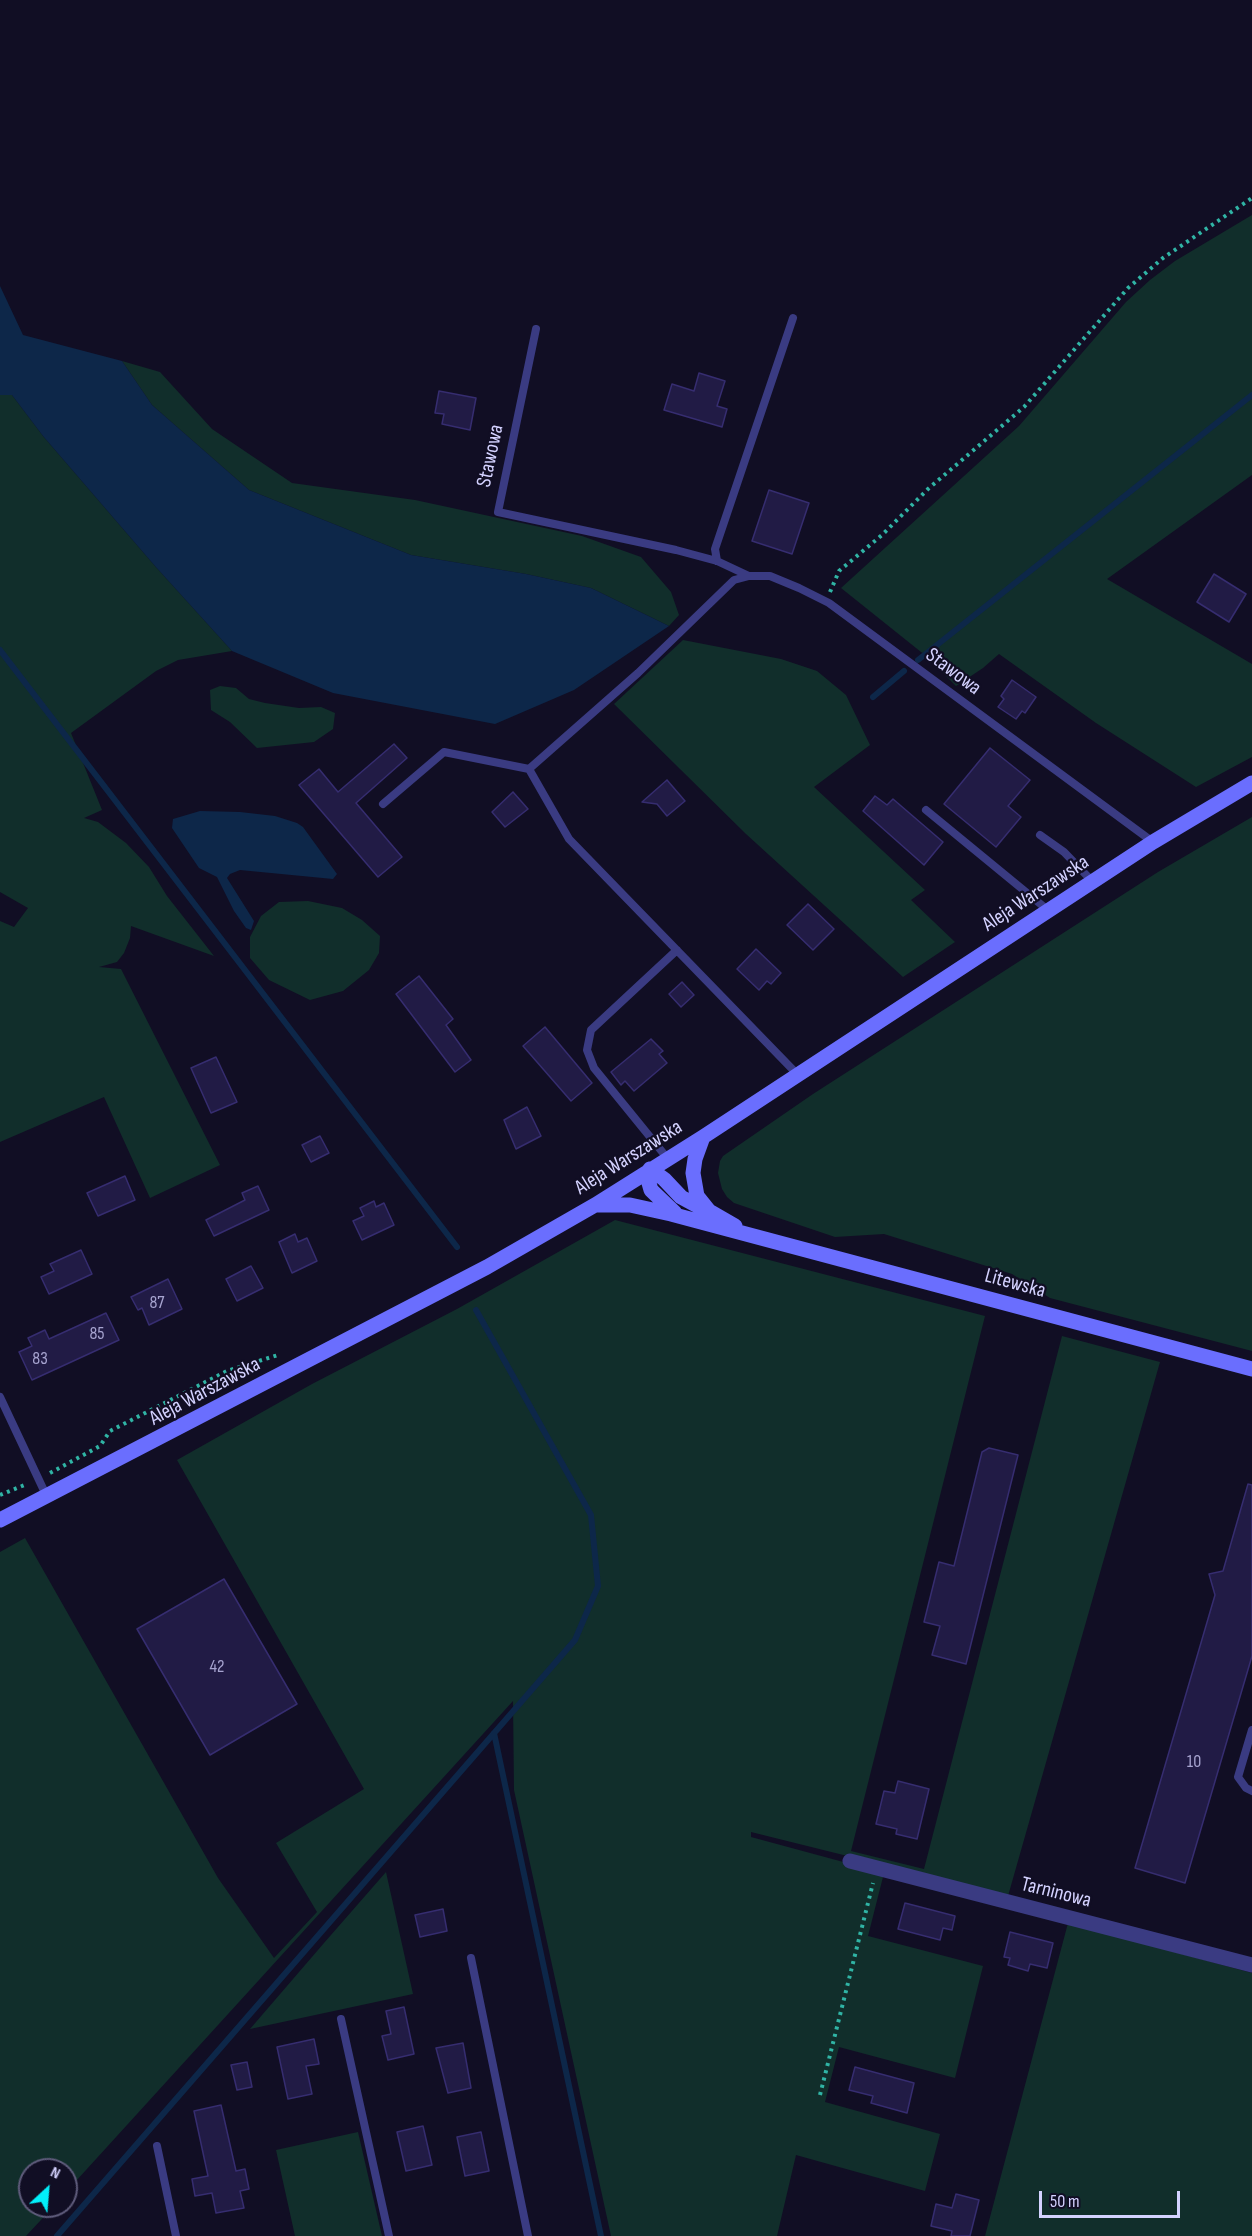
<!DOCTYPE html>
<html>
<head>
<meta charset="utf-8">
<style>
	body { margin:0 }
	#map { position:relative; width:1252px; height:2236px; overflow:hidden; background:#110e24; font-family:"Sofia Sans Condensed",sans-serif }
	canvas { display:block }
	.north { position:absolute; left:18px; top:2158px; width:60px; height:60px; box-sizing:border-box; background:#110e24; border:2px solid #5f5c7c; border-radius:50%; rotate:26deg; font-size:16px; font-weight:700; line-height:24px; text-align:center; color:#d4d2ff }
	.north::after { content:''; display:block; margin:auto; width:21px; height:27px; background:#02effa; clip-path:polygon(50% 0,100% 100%,50% 72%,0 100%) }
	.scale { position:absolute; left:1039px; top:2191px; width:141px; height:27px; box-sizing:border-box; border:3px solid #d4d2ff; border-top:0; padding-left:8px; font-size:18px; line-height:21px; white-space:nowrap; color:#d4d2ff; -webkit-text-stroke:4px #110e24; paint-order:stroke }
</style>
</head>
<body>
<div id="map">
<canvas width="1252" height="2236"></canvas>
<div class="north">N</div>
<div class="scale">50 m</div>
</div>
<script>
const context = document.querySelector('canvas').getContext('2d');
context.lineJoin = 'round';
function paint(path, color) { context.fillStyle = color; context.fill(path, 'evenodd'); }
const toPath = rows => new Path2D(rows.map(r => 'M' + r).join(''));
function trace(path, color, width, dash) { context.strokeStyle = color; context.lineWidth = width; context.lineCap = dash ? 'butt' : 'round'; context.setLineDash(dash || []); context.stroke(path); }
function drawText(font, color, halo, rows, align = 'center') {
  context.font = font + ' "Sofia Sans Condensed",sans-serif'; context.lineWidth = 4.5; context.setLineDash([]); context.textBaseline = 'middle'; context.strokeStyle = halo; context.fillStyle = color; for (const [text, x, y, turn = 0] of rows) {
    context.save(); context.translate(x, y); context.rotate((+turn || 0) * Math.PI / 180); context.textAlign = isNaN(turn) ? turn : align; if (halo) context.strokeText(text, 0, 0); context.fillText(text, 0, 0); context.restore();
  }
}
paint(toPath([
	[1252,215,1252,475,1107,579,1252,664,1252,757,1196,787,1096,723,999,654,983,668,956,686,926,656,841,588,1019,426,1126,302,1150,280,1175,261],
	[122,361,160,372,212,429,292,483,415,500,582,536,641,557,671,592,679,615,669,626,591,588,526,574,411,555,249,490,152,405],
	[0,395,12,395,43,436,155,566,232,651,178,660,156,671,71,733,102,810,84,818,98,822,126,843,149,867,167,896,214,956,131,926,130,938,124,953,117,962,99,967,121,969,220,1165,150,1198,104,1097,0,1142,0,921,14,927,28,908,0,892],
	[683,640,781,659,817,671,846,695,870,745,814,787,925,890,911,900,955,942,903,977,746,834,614,704],
	[220,686,236,688,249,699,265,703,299,708,321,707,335,713,333,729,314,742,257,748,230,722,211,710,210,690],
	[1252,817,1252,1351,1050,1298,1012,1274,884,1234,835,1237,734,1203,727,1197,722,1189,718,1173,720,1161,723,1156,813,1094,1158,872],
	[308,901,342,908,362,920,380,936,379,953,369,970,343,991,310,1000,269,980,250,958,250,937,261,916,279,902],
	[615,1220,985,1316,851,1851,924,1869,1062,1336,1160,1362,1008,1896,751,1832,751,1837,884,1873,868,1936,983,1966,955,2078,839,2047,825,2102,940,2134,925,2191,796,2155,777,2236,611,2236,514,1790,513,1701,66,2192,66,2170,30,2170,30,2206,54,2206,26,2236,0,2236,0,1552,25,1538,218,1878,274,1958,317,1912,276,1843,364,1789,177,1460,312,1384,457,1309],
	[386,1872,413,1994,250,2029,324,1943],
	[1068,1923,1252,1973,1252,2236,985,2236],
	[358,2132,382,2236,295,2236,276,2150]
]), '#112e2b');
paint(toPath([
	[0,286,23,335,122,361,152,405,249,490,411,555,526,574,591,588,669,626,574,690,495,724,333,693,232,651,155,566,43,436,12,395,0,395],
	[200,811,240,812,275,816,297,823,303,827,337,874,333,879,240,870,230,874,227,878,254,921,251,930,246,928,234,911,217,877,199,868,172,828,173,819]
]), '#0d2749');
trace(toPath([
	[0,650,457,1247],
	[918,660,1252,395],
	[873,697,904,671],
	[494,1733,601,2236],
	[57,2236,575,1640,598,1586,591,1515,476,1310]
]), '#0d2749', 6);
const building = toPath([
	[699,373,725,381,717,406,727,409,722,427,664,410,672,384,694,391,699,373],
	[439,391,476,398,470,430,442,424,444,414,435,413,439,391],
	[769,490,809,503,792,554,752,541,769,490],
	[1214,574,1246,594,1229,622,1197,602,1214,574],
	[1012,680,1036,697,1025,713,1022,711,1016,719,998,707,1004,699,1001,696,1012,680],
	[394,744,407,758,356,803,402,857,378,877,299,785,319,769,338,792,394,744],
	[990,748,1030,780,1008,806,1021,817,996,847,944,804,990,748],
	[667,780,685,801,667,816,657,804,642,802,667,780],
	[513,792,528,809,505,827,492,812,513,792],
	[875,796,887,805,893,799,943,842,924,865,863,811,875,796],
	[808,904,834,929,813,950,787,925,808,904],
	[756,949,781,973,771,984,767,981,759,990,737,969,756,949],
	[419,976,453,1019,446,1025,471,1060,455,1072,396,994,419,976],
	[682,982,694,995,681,1007,669,994,682,982],
	[545,1027,592,1083,571,1101,523,1046,545,1027],
	[651,1039,663,1051,659,1054,667,1063,634,1091,625,1081,621,1085,611,1072,651,1039],
	[216,1057,237,1102,211,1113,191,1068,216,1057],
	[527,1107,541,1136,516,1149,504,1120,527,1107],
	[320,1136,329,1153,311,1162,302,1145,320,1136],
	[125,1176,135,1200,98,1216,87,1193,125,1176],
	[258,1186,269,1210,214,1236,206,1220,245,1200,242,1193,258,1186],
	[374,1201,376,1207,384,1203,394,1225,362,1240,353,1221,364,1216,360,1208,374,1201],
	[295,1234,298,1242,307,1238,317,1261,292,1273,279,1242,295,1234],
	[81,1250,92,1274,49,1294,41,1277,54,1271,50,1264,81,1250],
	[251,1266,263,1288,237,1301,226,1279,251,1266],
	[168,1279,182,1309,149,1325,142,1308,138,1310,131,1297,168,1279],
	[106,1313,119,1340,32,1380,19,1352,32,1346,28,1338,45,1330,49,1339,106,1313],
	[989,1448,1018,1455,966,1664,932,1655,940,1626,924,1622,939,1562,954,1566,982,1452,989,1448],
	[1248,1484,1252,1485,1252,1656,1185,1883,1135,1868,1215,1595,1209,1574,1223,1571,1248,1484],
	[224,1579,297,1704,210,1755,137,1629,224,1579],
	[898,1781,929,1789,917,1839,896,1834,897,1829,876,1824,884,1791,895,1793,898,1781],
	[905,1903,955,1916,952,1930,943,1928,940,1940,898,1929,905,1903],
	[443,1909,447,1931,420,1937,415,1915,443,1909],
	[1010,1932,1053,1943,1047,1968,1030,1964,1028,1971,1008,1965,1010,1958,1004,1957,1010,1932],
	[404,2007,414,2054,388,2060,382,2036,391,2034,386,2011,404,2007],
	[314,2039,319,2064,306,2066,312,2094,288,2099,277,2047,314,2039],
	[463,2043,471,2088,448,2093,436,2048,463,2043],
	[247,2062,252,2087,237,2090,231,2065,247,2062],
	[855,2067,914,2083,907,2113,871,2103,873,2096,849,2090,855,2067],
	[221,2105,236,2171,245,2169,249,2189,240,2191,244,2208,216,2213,212,2193,195,2196,192,2179,208,2176,194,2111,221,2105],
	[423,2126,432,2165,406,2171,397,2132,423,2126],
	[481,2132,489,2171,465,2176,457,2137,481,2132],
	[956,2194,979,2200,970,2236,951,2236,952,2231,931,2226,936,2204,952,2208,956,2194]
]);
paint(building, '#211b45');
trace(building, '#362d70', 1.5);
trace(toPath([
	[830,592,839,571,882,535,928,489,1024,407,1128,288,1163,258,1252,198],
	[50,1473,100,1446,110,1431,227,1371,278,1355],
	[0,1495,27,1484],
	[820,2095,873,1883]
]), '#30b4a5', 4, [3, 4.5]);
trace(toPath([
	[536,329,498,512,676,550,717,561,749,576,770,576,799,588,829,603,1153,842],
	[717,561,715,549,793,318],
	[529,769,638,673,734,580,749,576],
	[383,804,444,752,529,769,569,839,798,1075],
	[926,810,1049,911],
	[1040,835,1064,852,1093,882],
	[668,1159,594,1068,587,1050,591,1030,677,950],
	[0,1397,47,1497],
	[1252,1730,1238,1777,1246,1788,1252,1791],
	[471,1958,528,2236],
	[341,2019,389,2236],
	[157,2146,176,2236]
]), '#3a3b82', 8);
trace(toPath([
	[850,1861,1252,1965]
]), '#3a3b82', 15);
trace(toPath([
	[703,1137,695,1159,693,1173,697,1196,709,1211,735,1226],
	[650,1169,664,1179,681,1197,705,1210],
	[650,1169,649,1183,651,1190,675,1213],
	[598,1205,630,1205,671,1214,1252,1369],
	[0,1520,487,1267,595,1205,703,1137,1153,842,1252,783]
]), '#6a6efe', 15);
drawText('18px', '#a7a4d0', null, [
	["87",157,1303],
	["85",97,1334],
	["83",40,1359],
	["42",217,1667],
	["10",1194,1762]
]);
drawText('21px', '#d4d2ff', '#110e24', [
	["Stawowa",491,456,-78],
	["Stawowa",953,672,37],
	["Aleja Warszawska",1036,894,-33],
	["Aleja Warszawska",629,1158,-32],
	["Litewska",1015,1284,15],
	["Aleja Warszawska",205,1392,-28],
	["Tarninowa",1056,1893,14]
]);
</script>
</body>
</html>
